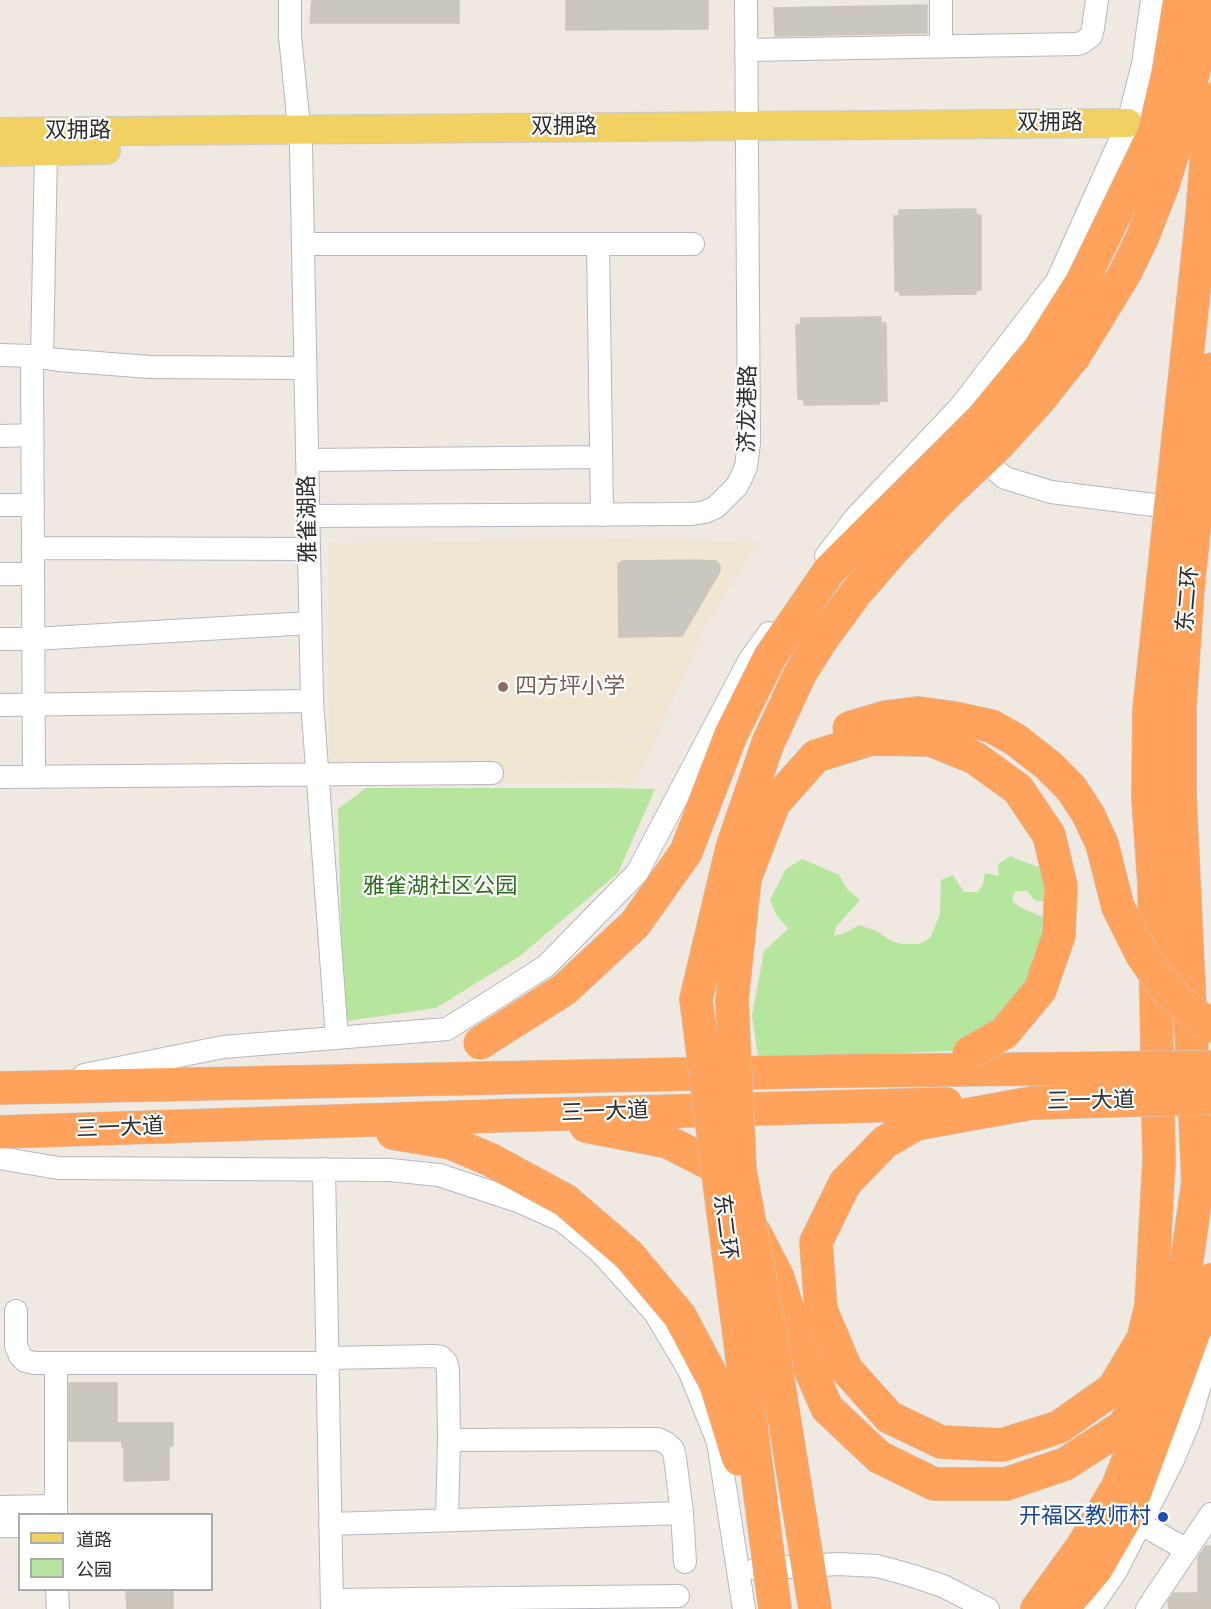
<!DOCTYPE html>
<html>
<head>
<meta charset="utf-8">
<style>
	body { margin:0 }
	#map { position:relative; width:1211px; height:1609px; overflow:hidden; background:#efe9e1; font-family:Cabin,"Noto Sans SC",sans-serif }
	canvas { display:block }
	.legend { position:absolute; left:18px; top:1513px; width:195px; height:78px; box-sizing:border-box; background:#fff; border:2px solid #ababab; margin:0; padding:8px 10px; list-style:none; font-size:18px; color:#2e2e2e }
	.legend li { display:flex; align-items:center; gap:12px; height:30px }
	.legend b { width:30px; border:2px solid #ababab }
</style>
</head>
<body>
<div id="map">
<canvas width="1211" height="1609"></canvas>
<ul class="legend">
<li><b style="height:8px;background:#f2d163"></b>道路</li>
<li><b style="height:16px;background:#b6e59e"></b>公园</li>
</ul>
</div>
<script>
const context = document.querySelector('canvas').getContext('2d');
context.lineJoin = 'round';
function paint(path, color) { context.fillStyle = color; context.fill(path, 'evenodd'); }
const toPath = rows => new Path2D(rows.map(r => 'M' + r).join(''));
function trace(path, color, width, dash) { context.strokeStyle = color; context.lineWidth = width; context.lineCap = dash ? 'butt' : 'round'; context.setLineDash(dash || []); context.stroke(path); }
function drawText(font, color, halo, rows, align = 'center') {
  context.font = font + ' Cabin,"Noto Sans SC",sans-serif'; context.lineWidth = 4.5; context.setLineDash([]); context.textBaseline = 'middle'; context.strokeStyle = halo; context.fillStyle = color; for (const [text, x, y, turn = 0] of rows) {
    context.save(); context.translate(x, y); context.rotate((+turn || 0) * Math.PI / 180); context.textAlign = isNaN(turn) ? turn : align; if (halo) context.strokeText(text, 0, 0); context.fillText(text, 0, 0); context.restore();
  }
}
paint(toPath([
	[617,539,757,542,704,629,636,783,329,784,328,543]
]), '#f0e6d1');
paint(toPath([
	[366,788,605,788,655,789,618,873,520,956,436,1008,348,1021,343,999,338,809],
	[1011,856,1021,861,1040,867,1047,902,1034,900,1027,891,1015,891,1012,901,1020,907,1043,917,1071,901,1077,916,1063,973,999,1049,850,1055,758,1057,752,1015,764,951,788,929,776,914,770,900,786,869,802,859,839,875,847,889,860,900,836,927,834,936,847,932,859,925,876,931,890,940,901,944,919,944,930,938,940,915,941,880,953,875,964,892,978,892,983,884,985,873,999,876,998,864]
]), '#b6e59e');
const building = toPath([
	[312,0,459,0,459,23,310,23,312,0],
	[566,0,708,0,708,29,566,30,566,0],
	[927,5,927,33,775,36,774,8,927,5],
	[976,209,976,215,981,215,981,290,976,290,976,294,900,295,900,291,895,291,894,216,899,216,899,210,976,209],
	[881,317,881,323,886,323,887,401,879,401,879,404,804,405,804,399,798,399,796,325,801,325,801,318,881,317],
	[694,560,716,561,720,566,720,571,682,636,619,637,618,564,623,561,694,560],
	[69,1383,117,1383,117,1423,173,1423,173,1446,169,1446,169,1480,124,1481,124,1447,122,1447,122,1441,69,1441,69,1383],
	[1206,1546,1211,1546,1211,1609,1169,1609,1168,1601,1174,1593,1198,1593,1198,1558,1206,1546],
	[126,1590,173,1590,173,1609,127,1609,126,1590]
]);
paint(building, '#cbc7bf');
trace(building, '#cbc5ba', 1.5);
const minor = toPath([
	[290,0,290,36,301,147,312,701,337,1038],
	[941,0,941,46],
	[746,50,1078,44,1083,42,1091,36,1093,28,1097,0],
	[303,244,693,244],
	[598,244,602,515],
	[0,355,32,356,58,360,150,367,305,368],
	[32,356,34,777],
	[42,358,46,151],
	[0,436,32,435],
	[973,451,1005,478,1051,492,1185,509],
	[307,460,601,457],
	[0,505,33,505],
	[308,516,692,514,705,512,716,507,737,486,746,467,749,443,746,0],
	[33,548,309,549],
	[826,556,856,517,960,407,1057,281,1128,123,1143,64,1152,0],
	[0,574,33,574],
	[0,639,33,639,310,623],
	[0,705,312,701],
	[0,777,492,773],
	[84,1075,223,1047,447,1029,546,966,637,873,749,661,769,633],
	[0,1158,58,1168,390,1170,439,1175,518,1201,563,1221,600,1252,655,1313,689,1370,718,1442,744,1609],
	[324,1169,332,1609],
	[16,1311,16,1346,18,1350,20,1356,25,1361,35,1363,328,1363],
	[328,1358,434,1356,441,1357,446,1362,448,1370,449,1440,447,1520],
	[56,1363,56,1514],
	[449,1440,658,1439,666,1443,673,1449,675,1458,682,1513,685,1562],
	[0,1507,56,1506],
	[330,1524,682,1513],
	[1141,1524,1187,1550],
	[0,1526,20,1526],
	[756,1569,838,1564,877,1566,910,1575,943,1586,988,1609],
	[57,1590,58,1609],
	[332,1600,678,1596],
	[1090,1609,1116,1571,1173,1460,1190,1419,1211,1347],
	[1147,1609,1211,1514]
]);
const major = toPath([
	[0,132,1128,123],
	[0,152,106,150]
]);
const highway = toPath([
	[0,1088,838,1071,1034,1069],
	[1032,1103,916,1124,885,1142,845,1183,816,1242,821,1310,846,1369,889,1417,941,1442,1002,1445,1059,1427,1113,1389,1143,1339,1151,1306,1159,1161,1154,884,1148,798],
	[586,1126,668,1142,723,1170,732,1187],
	[0,1132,525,1115,946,1104],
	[393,1133,451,1143,491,1160],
	[755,1233,778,1278,797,1339,827,1408,879,1457,934,1484,1006,1484,1065,1464,1124,1426,1177,1329],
	[1170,1350,1177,1329,1198,1182,1180,795],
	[1037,1609,1082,1547,1117,1488,1150,1407],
	[1062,1609,1096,1569,1125,1519,1199,1319,1211,1280]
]);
trace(minor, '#b4b7c1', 24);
trace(major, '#c9c9c9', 30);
trace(highway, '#c9c9c9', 34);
trace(minor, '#fff', 22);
trace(major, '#f2d163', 28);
trace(highway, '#ffa35c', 33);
const highwayBridge = toPath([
	[849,728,886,717,918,713,954,718,991,726,1016,740,1049,766,1071,788,1088,814,1102,844,1118,907,1142,955,1163,985,1182,1004,1211,1026],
	[1180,795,1180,706,1188,588,1211,369],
	[1148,798,1149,710,1202,216,1211,99],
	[480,1043,565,989,635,924,686,852,731,735,770,657,829,571,982,419,1039,350,1082,282,1154,134,1168,74,1180,0],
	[1034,1069,1211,1067],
	[1032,1103,1211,1098],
	[491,1160,565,1200,629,1255,680,1316,716,1384,739,1459],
	[775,1609,720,1189,696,999,732,848,768,743,800,674,822,639,855,594,893,550,942,498,999,444,1039,400,1075,355,1125,273,1143,236,1164,182,1181,126,1210,0],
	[815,1609,774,1355,740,1170,732,1000,745,878,774,803,816,756,871,739,931,740,975,758,1018,789,1049,835,1061,886,1059,935,1040,990,1004,1033,969,1053]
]);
trace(highwayBridge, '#c9c9c9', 34, []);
trace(highwayBridge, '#ffa35c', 33);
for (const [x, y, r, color] of [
	[503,687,6,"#8d6e63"],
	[1163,1517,6,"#1a4fb4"]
]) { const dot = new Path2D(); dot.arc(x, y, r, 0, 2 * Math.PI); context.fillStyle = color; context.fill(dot); trace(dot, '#fff', 2); }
drawText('22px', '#2e2e2e', '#fff', [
	["双拥路",1050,123],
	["双拥路",564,127],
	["双拥路",78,131],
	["济龙港路",748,409,-89],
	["雅雀湖路",308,519,-91],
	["东二环",1188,599,-85],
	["三一大道",1091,1101,-1],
	["三一大道",605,1112,-2],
	["三一大道",120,1128,-2],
	["东二环",725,1227,83]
]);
drawText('22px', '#785e54', '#fff', [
	["四方坪小学",515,687]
], 'left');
drawText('22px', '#2c6e1b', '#fff', [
	["雅雀湖社区公园",440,887]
]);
drawText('22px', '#164399', '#fff', [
	["开福区教师村",1151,1517]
], 'right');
</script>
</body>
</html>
